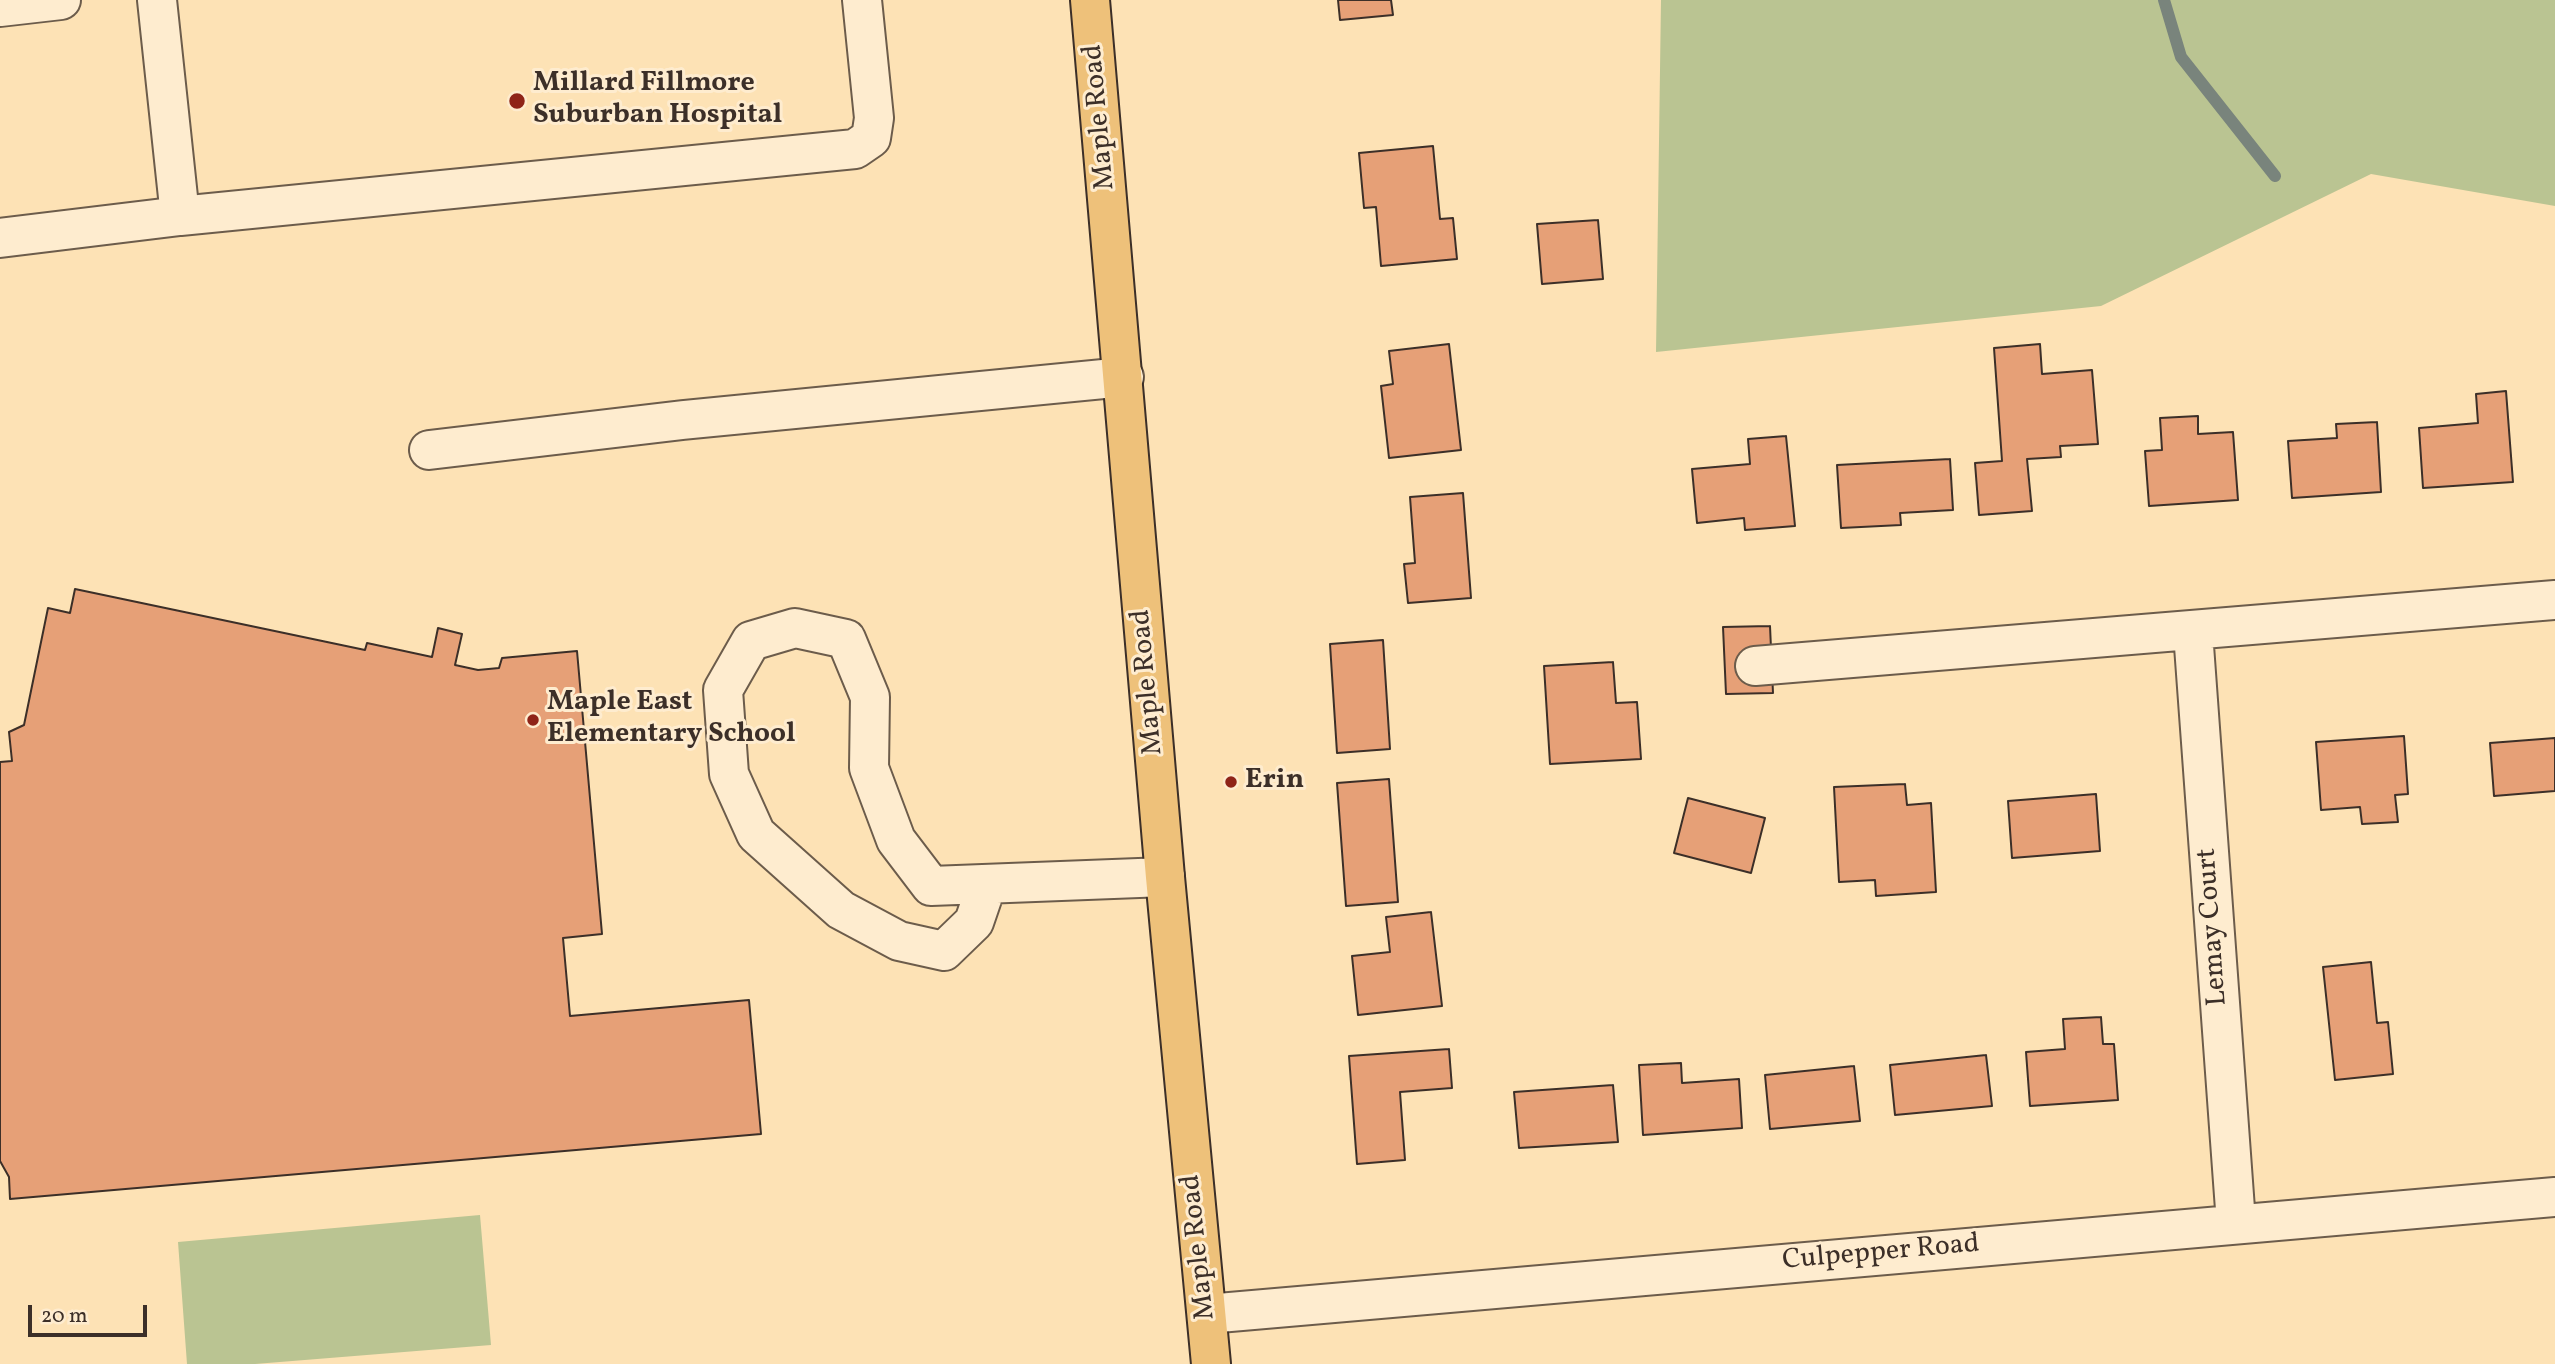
<!DOCTYPE html>
<html>
<head>
<meta charset="utf-8">
<style>
	body { margin:0 }
	#map { position:relative; width:2555px; height:1364px; overflow:hidden; background:#fde2b5; font-family:Vollkorn,serif }
	canvas { display:block }
	.scale { position:absolute; left:28px; top:1305px; width:119px; height:32px; box-sizing:border-box; border:4px solid #3c2f28; border-top:0; padding-left:9px; font-size:21px; line-height:24px; white-space:nowrap; color:#3c2f28; -webkit-text-stroke:5px #feeccf; paint-order:stroke }
</style>
</head>
<body>
<div id="map">
<canvas width="2555" height="1364"></canvas>
<div class="scale">20 m</div>
</div>
<script>
const context = document.querySelector('canvas').getContext('2d');
context.lineJoin = 'round';
function paint(path, color) { context.fillStyle = color; context.fill(path, 'evenodd'); }
const toPath = rows => new Path2D(rows.map(r => 'M' + r).join(''));
function trace(path, color, width, dash) { context.strokeStyle = color; context.lineWidth = width; context.lineCap = dash ? 'butt' : 'round'; context.setLineDash(dash || []); context.stroke(path); }
function drawText(font, color, halo, rows, align = 'center') {
  context.font = font + ' Vollkorn,serif'; context.lineWidth = 6; context.setLineDash([]); context.textBaseline = 'middle'; context.strokeStyle = halo; context.fillStyle = color; for (const [text, x, y, turn = 0] of rows) {
    context.save(); context.translate(x, y); context.rotate((+turn || 0) * Math.PI / 180); context.textAlign = isNaN(turn) ? turn : align; if (halo) context.strokeText(text, 0, 0); context.fillText(text, 0, 0); context.restore();
  }
}
paint(toPath([
	[1661,0,2555,0,2555,206,2371,174,2101,306,1656,352],
	[480,1215,491,1345,255,1364,187,1364,178,1242]
]), '#bac492');
trace(toPath([
	[2164,0,2181,57,2275,176]
]), '#79847c', 12);
const building = toPath([
	[1338,0,1391,0,1393,15,1340,20,1338,0],
	[1433,146,1440,219,1453,218,1457,259,1381,266,1376,207,1364,208,1359,153,1433,146],
	[1598,220,1603,279,1542,284,1537,224,1598,220],
	[1449,344,1461,450,1389,458,1381,386,1393,384,1389,351,1449,344],
	[2040,344,2042,374,2092,370,2098,444,2060,446,2061,457,2027,459,2032,511,1979,515,1975,463,2002,461,1994,348,2040,344],
	[2506,391,2513,482,2423,488,2419,428,2478,423,2476,394,2506,391],
	[2198,416,2198,434,2233,432,2238,500,2149,506,2145,451,2162,450,2160,418,2198,416],
	[2377,422,2381,492,2292,498,2288,441,2337,438,2336,424,2377,422],
	[1786,436,1795,526,1745,530,1744,518,1697,523,1692,469,1750,464,1748,439,1786,436],
	[1950,459,1953,510,1900,513,1901,525,1841,528,1837,465,1950,459],
	[1463,493,1471,598,1408,603,1404,564,1415,563,1410,497,1463,493],
	[75,589,365,650,367,643,432,657,438,628,462,634,455,665,478,670,499,668,502,658,577,651,602,934,563,938,570,1016,749,1000,761,1134,10,1199,9,1177,0,1161,0,762,12,761,9,732,24,725,48,608,70,613,75,589],
	[1770,626,1773,693,1726,694,1723,627,1770,626],
	[1383,640,1390,749,1337,753,1330,644,1383,640],
	[1613,662,1616,703,1637,702,1641,759,1550,764,1544,666,1613,662],
	[2404,736,2408,794,2395,795,2398,822,2362,824,2360,807,2321,810,2316,742,2404,736],
	[2555,738,2555,791,2494,796,2490,743,2555,738],
	[1389,779,1398,902,1346,906,1337,783,1389,779],
	[1905,784,1907,805,1931,803,1936,892,1876,896,1875,880,1839,882,1834,787,1905,784],
	[2096,794,2100,851,2012,858,2008,801,2096,794],
	[1688,798,1765,818,1751,873,1674,853,1688,798],
	[1431,912,1442,1006,1358,1015,1352,956,1390,952,1386,917,1431,912],
	[2371,962,2377,1023,2388,1022,2393,1074,2335,1080,2323,967,2371,962],
	[2101,1017,2103,1044,2114,1044,2118,1100,2030,1106,2026,1052,2065,1049,2063,1019,2101,1017],
	[1449,1049,1452,1088,1400,1092,1405,1160,1357,1164,1349,1056,1449,1049],
	[1986,1055,1992,1106,1895,1115,1890,1065,1986,1055],
	[1681,1063,1682,1083,1739,1079,1742,1128,1643,1135,1639,1065,1681,1063],
	[1854,1066,1860,1121,1770,1129,1765,1075,1854,1066],
	[1613,1085,1618,1142,1519,1148,1514,1092,1613,1085]
]);
paint(building, '#e6a077');
trace(building, '#3c2f28', 2);
const minor = toPath([
	[157,0,180,216],
	[0,7,61,0],
	[0,238,180,216,855,149,871,138,874,118,862,0],
	[429,450,683,420,1124,377],
	[2193,632,2236,1223],
	[1755,666,2555,600],
	[987,884,974,922,944,951,899,941,841,910,756,834,729,774,723,690,751,641,795,628,846,639,870,697,869,768,896,840,931,886,1165,877],
	[1207,1314,2555,1197]
]);
const major = toPath([
	[1090,0,1165,877,1211,1364]
]);
trace(minor, '#6c5c4b', 42);
trace(major, '#3c2f28', 42);
trace(minor, '#feeccf', 38);
trace(major, '#eec17a', 38);
for (const [x, y, r, color] of [
	[517,101,9,"#8f2418"],
	[533,720,7,"#8f2418"],
	[1231,782,7,"#8f2418"]
]) { const dot = new Path2D(); dot.arc(x, y, r, 0, 2 * Math.PI); context.fillStyle = color; context.fill(dot); trace(dot, '#feeccf', 2.5); }
drawText('bold 28px', '#3c2f28', '#feeccf', [
	["Millard Fillmore",533,85],
	["Suburban Hospital",533,117],
	["Maple East",547,704],
	["Elementary School",547,736],
	["Erin",1245,782]
], 'left');
drawText('28px', '#3c2f28', '#feeccf', [
	["Maple Road",1101,117,-95],
	["Maple Road",1149,682,-95],
	["Lemay Court",2214,927,-94],
	["Maple Road",1200,1247,-96],
	["Culpepper Road",1881,1254,-5]
]);
</script>
</body>
</html>
